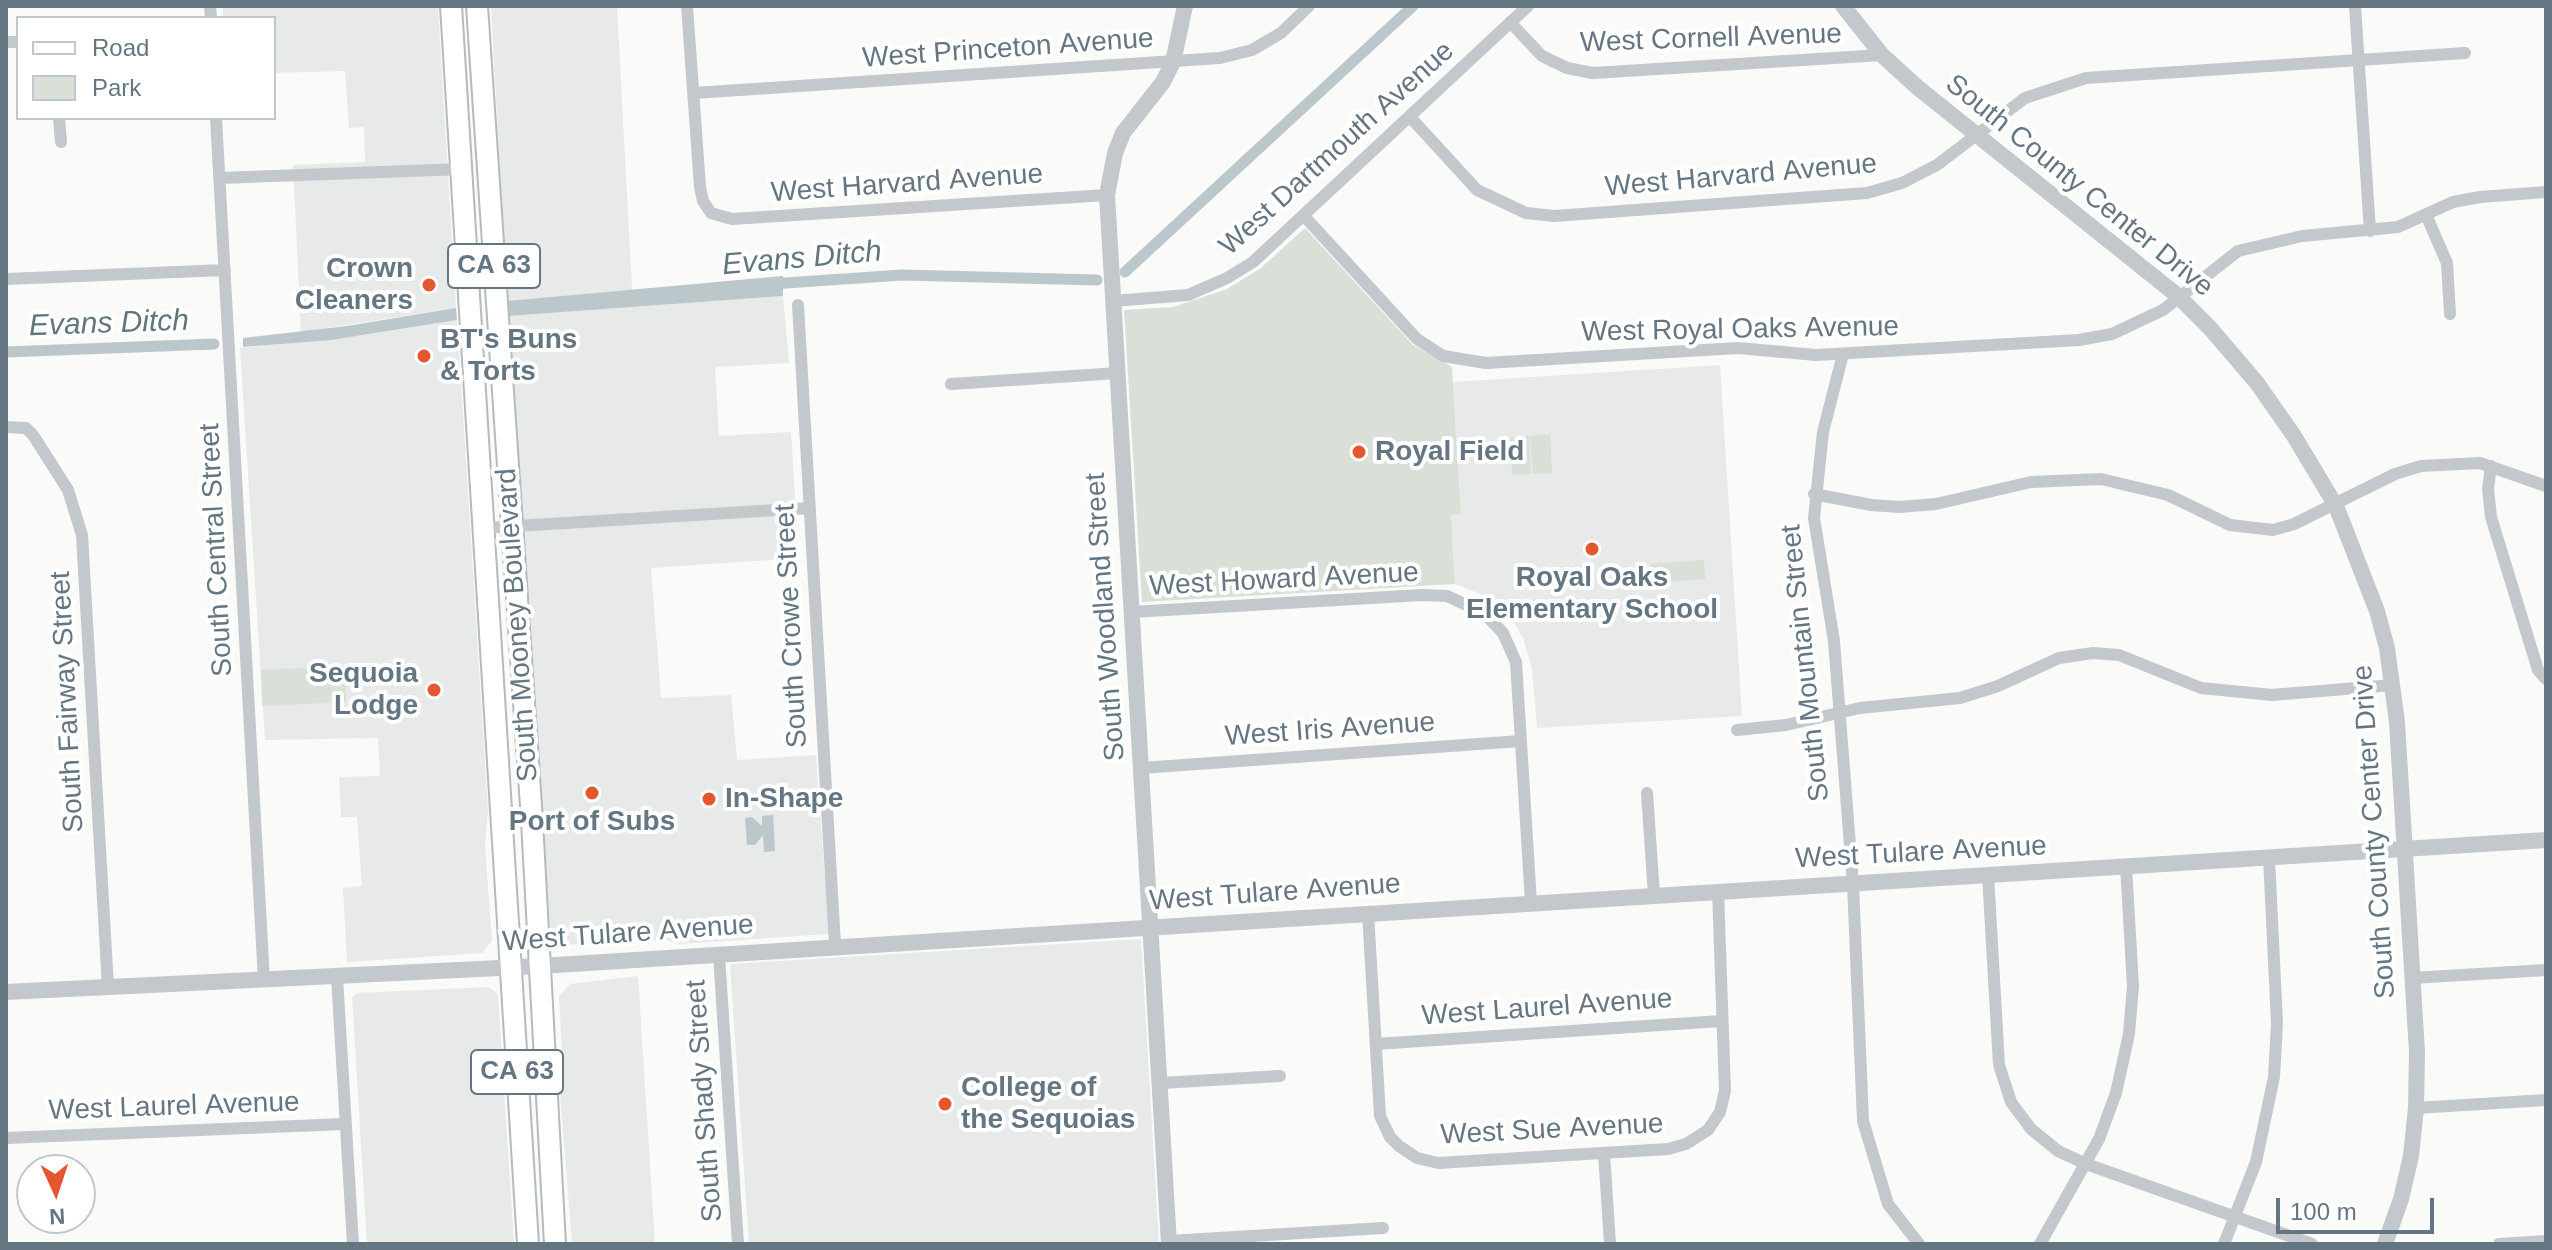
<!DOCTYPE html>
<html>
<head>
<meta charset="utf-8">
<style>
	body { margin:0 }
	#map { position:relative; width:2552px; height:1250px; overflow:hidden; background:#fafaf8; font-family:Arial,sans-serif }
	canvas { display:block }
	.frame { position:absolute; inset:0; border:8px solid #657683; pointer-events:none }
	.legend { position:absolute; left:16px; top:16px; width:260px; height:104px; box-sizing:border-box; background:#fff; border:2px solid #c1c8cd; margin:0; padding:10px 14px; list-style:none; font-size:24px; color:#657683 }
	.legend li { display:flex; align-items:center; gap:16px; height:40px }
	.legend b { width:40px; border:2px solid #c1c8cd }
	.north { position:absolute; left:16px; top:1154px; width:80px; height:80px; box-sizing:border-box; background:#fff; border:2px solid #c1c8cd; border-radius:50%; rotate:177deg; font-size:22px; font-weight:700; line-height:32px; text-align:center; color:#657683 }
	.north::after { content:''; display:block; margin:auto; width:28px; height:36px; background:#e4572e; clip-path:polygon(50% 0,100% 100%,50% 72%,0 100%) }
	.scale { position:absolute; left:2276px; top:1198px; width:158px; height:36px; box-sizing:border-box; border:4px solid #657683; border-top:0; padding-left:10px; font-size:24px; line-height:28px; white-space:nowrap; color:#657683; -webkit-text-stroke:6px #fff; paint-order:stroke }
</style>
</head>
<body>
<div id="map">
<canvas width="2552" height="1250"></canvas>
<div class="frame"></div>
<ul class="legend">
<li><b style="height:10px;background:#fff"></b>Road</li>
<li><b style="height:22px;background:#dadfd7"></b>Park</li>
</ul>
<div class="north">N</div>
<div class="scale">100 m</div>
</div>
<script>
const context = document.querySelector('canvas').getContext('2d');
context.lineJoin = 'round';
function paint(path, color) { context.fillStyle = color; context.fill(path, 'evenodd'); }
const toPath = rows => new Path2D(rows.map(r => 'M' + r).join(''));
function trace(path, color, width, dash) { context.strokeStyle = color; context.lineWidth = width; context.lineCap = dash ? 'butt' : 'round'; context.setLineDash(dash || []); context.stroke(path); }
function drawText(font, color, halo, rows, align = 'center') {
  context.font = font + ' Arial,sans-serif'; context.lineWidth = 8; context.setLineDash([]); context.textBaseline = 'middle'; context.strokeStyle = halo; context.fillStyle = color; for (const [text, x, y, turn = 0] of rows) {
    context.save(); context.translate(x, y); context.rotate((+turn || 0) * Math.PI / 180); context.textAlign = isNaN(turn) ? turn : align; if (halo) context.strokeText(text, 0, 0); context.fillText(text, 0, 0); context.restore();
  }
}
paint(toPath([
	[223,6,438,6,456,308,301,332,293,165,365,162,364,127,349,128,345,71,274,73,274,18,223,18],
	[491,6,617,6,632,290,507,301],
	[783,296,789,363,715,367,719,436,791,432,799,558,651,568,661,698,731,695,737,760,816,755,829,934,680,944,665,940,563,945,551,935,531,696,508,316],
	[457,320,488,810,485,846,492,941,482,953,347,962,343,888,362,886,357,817,341,817,339,777,380,776,378,738,265,740,240,348,364,335],
	[1720,365,1742,716,1537,728,1532,668,1523,638,1514,622,1486,596,1455,584,1451,515,1461,513,1453,382],
	[1141,939,1159,1244,749,1244,730,964],
	[638,976,655,1244,572,1244,558,1067,562,1053,559,996,570,984],
	[489,987,498,994,514,1244,367,1244,352,997,357,993]
]), '#e8e9e9');
paint(toPath([
	[1305,228,1413,345,1452,367,1461,514,1451,515,1455,584,1142,602,1124,310,1173,307,1227,289,1261,268],
	[1550,434,1552,473,1533,474,1530,436],
	[1529,436,1531,474,1512,475,1510,437],
	[1704,560,1705,579,1652,583,1650,564],
	[344,666,346,702,262,706,261,670]
]), '#dadfd7');
paint(toPath([
	[783,276,783,296,508,316,507,301],
	[456,308,457,320,331,340,243,347,243,338,347,326],
	[773,815,775,851,764,852,763,835,755,845,747,845,745,818,752,817,762,826,762,816]
]), '#bbc7cb');
trace(toPath([
	[1125,272,1413,6],
	[771,284,902,275,1097,280],
	[6,352,214,344]
]), '#bbc7cb', 11);
const primary = toPath([
	[451,6,528,1244],
	[477,6,532,821,555,1244]
]);
trace(primary, '#b5babe', 24);
trace(toPath([
	[210,6,211,18],
	[687,6,700,187,703,201,711,213,732,219,1107,195],
	[2355,6,2370,231],
	[1510,22,1542,56,1567,68,1593,73,1882,55],
	[6,42,18,42],
	[694,93,1220,58,1252,50,1281,33,1309,6],
	[59,118,61,142],
	[216,118,264,980],
	[1411,118,1477,190,1526,213,1554,216,1867,193,1902,183,1937,165,2025,98,2086,78,2465,53],
	[220,178,462,169],
	[1304,216,1417,339,1443,356,1486,363,1738,348,1816,355,2079,340,2112,334,2163,310,2238,251,2302,236,2398,227,2453,202,2480,197,2546,192],
	[2427,217,2447,263,2450,314],
	[6,279,225,270],
	[1113,301,1188,295,1227,278,1253,262,1528,6],
	[798,305,835,945],
	[1843,354,1823,432,1814,518,1834,641,1853,884,1863,1121,1888,1204,1919,1244],
	[951,384,1118,373],
	[6,427,26,428,33,435,68,490,82,535,108,987],
	[2491,466,2488,489,2491,517,2538,670,2546,679],
	[1814,494,1871,505,1899,507,1936,504,2031,482,2101,479,2168,495,2230,525,2273,530,2294,524,2395,474,2421,466,2480,463,2546,486],
	[484,528,809,508],
	[1132,612,1422,595,1447,596,1484,613,1503,633,1516,662,1531,903],
	[1737,730,1786,725,1860,708,1960,698,1998,686,2059,658,2093,653,2119,655,2201,688,2272,695,2393,685],
	[1141,768,1521,741],
	[1647,793,1654,895],
	[1988,875,1999,1065,2011,1102,2031,1129,2058,1151,2086,1164,2312,1244],
	[1368,913,1380,1116,1390,1137,1399,1146,1417,1158,1438,1163,1668,1149,1686,1144,1708,1130,1720,1112,1725,1091,1718,891],
	[719,955,738,1244],
	[337,977,353,1244],
	[2412,978,2546,970],
	[1376,1044,1721,1021],
	[1161,1083,1280,1076],
	[2416,1108,2546,1100],
	[6,1138,344,1124],
	[1604,1153,1610,1244],
	[1169,1241,1383,1228],
	[2040,1244,2099,1139,2116,1093,2129,1034,2133,986,2126,866],
	[2224,1244,2256,1162,2274,1077,2277,1023,2269,858],
	[2499,1244,2546,1241]
]), '#c3c8cc', 12);
trace(toPath([
	[1843,6,1882,55,1917,87,2178,296,2210,328,2257,383,2294,436,2336,506,2377,611,2387,648,2397,722,2417,1052,2416,1108,2411,1156,2401,1199,2385,1244],
	[6,992,540,966,2546,840],
	[1169,1244,1107,195,1115,153,1123,133,1163,82,1173,62,1185,6]
]), '#c3c8cc', 16);
trace(primary, '#fff', 20);
for (const [x, y, r, color] of [
	[429,285,8,"#e4572e"],
	[424,356,8,"#e4572e"],
	[1359,452,8,"#e4572e"],
	[1592,549,8,"#e4572e"],
	[434,690,8,"#e4572e"],
	[592,793,8,"#e4572e"],
	[709,799,8,"#e4572e"],
	[945,1104,8,"#e4572e"]
]) { const dot = new Path2D(); dot.arc(x, y, r, 0, 2 * Math.PI); context.fillStyle = color; context.fill(dot); trace(dot, '#fff', 3); }
for (const [x, y, w] of [
	[494,266,92],
	[517,1072,92]
]) { const box = new Path2D(); box.roundRect(x - w / 2, y - 22, w, 44, 6); context.fillStyle = '#fff'; context.fill(box); trace(box, '#657683', 2); }
drawText('bold 26px', '#657683', null, [
	["CA 63",494,266],
	["CA 63",517,1072]
]);
drawText('28px', '#657683', '#fff', [
	["West Cornell Avenue",1711,39,-2],
	["West Princeton Avenue",1008,49,-4],
	["West Dartmouth Avenue",1337,149,-42],
	["West Harvard Avenue",1741,176,-5],
	["West Harvard Avenue",907,184,-4],
	["South County Center Drive",2079,186,39],
	["West Royal Oaks Avenue",1740,330,-1],
	["South Central Street",217,550,-93],
	["West Howard Avenue",1284,580,-3],
	["South Woodland Street",1106,617,-94],
	["South Mooney Boulevard",518,625,-94],
	["South Crowe Street",792,626,-93],
	["South Mountain Street",1806,663,-96],
	["South Fairway Street",68,702,-93],
	["West Iris Avenue",1330,730,-4],
	["South County Center Drive",2375,832,-94],
	["West Tulare Avenue",1921,853,-3],
	["West Tulare Avenue",1275,893,-4],
	["West Tulare Avenue",628,934,-4],
	["West Laurel Avenue",1547,1008,-4],
	["South Shady Street",705,1101,-94],
	["West Laurel Avenue",174,1107,-2],
	["West Sue Avenue",1552,1130,-3]
]);
drawText('bold 28px', '#657683', '#fff', [
	["Crown",413,269,"right"],
	["Cleaners",413,301,"right"],
	["BT's Buns",440,340],
	["& Torts",440,372],
	["Royal Field",1375,452],
	["Royal Oaks",1592,578,"center"],
	["Elementary School",1592,610,"center"],
	["Sequoia",418,674,"right"],
	["Lodge",418,706,"right"],
	["In-Shape",725,799],
	["Port of Subs",592,822,"center"],
	["College of",961,1088],
	["the Sequoias",961,1120]
], 'left');
drawText('italic 30px', '#60757c', '#fff', [
	["Evans Ditch",802,259,-5],
	["Evans Ditch",109,324,-2]
]);
</script>
</body>
</html>
